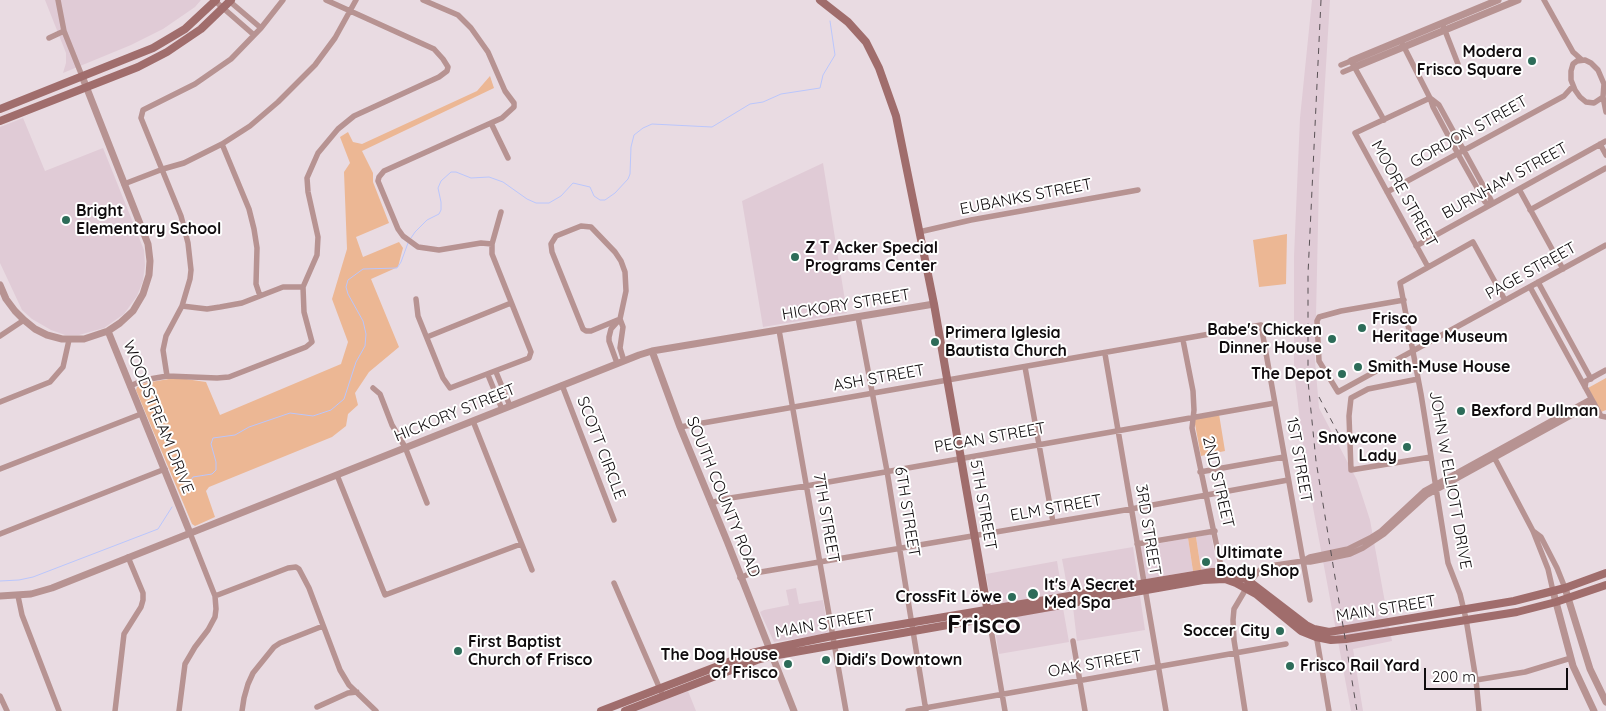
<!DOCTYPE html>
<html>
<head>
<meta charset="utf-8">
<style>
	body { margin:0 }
	#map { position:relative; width:1606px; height:711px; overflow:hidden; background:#e9dbe2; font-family:Quicksand,sans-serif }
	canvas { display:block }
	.scale { position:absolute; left:1424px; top:668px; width:144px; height:22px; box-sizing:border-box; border:2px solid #100c0e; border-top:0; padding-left:6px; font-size:15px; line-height:18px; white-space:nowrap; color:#100c0e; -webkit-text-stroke:4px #fff; paint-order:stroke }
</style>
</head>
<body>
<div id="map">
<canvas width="1606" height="711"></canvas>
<div class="scale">200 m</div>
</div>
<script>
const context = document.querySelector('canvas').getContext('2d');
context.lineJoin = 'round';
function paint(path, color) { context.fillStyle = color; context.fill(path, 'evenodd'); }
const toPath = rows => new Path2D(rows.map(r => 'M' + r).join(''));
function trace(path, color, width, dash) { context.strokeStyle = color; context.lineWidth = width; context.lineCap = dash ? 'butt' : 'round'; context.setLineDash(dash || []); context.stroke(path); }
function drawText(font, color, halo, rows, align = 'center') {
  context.font = font + ' Quicksand,sans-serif'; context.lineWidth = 4; context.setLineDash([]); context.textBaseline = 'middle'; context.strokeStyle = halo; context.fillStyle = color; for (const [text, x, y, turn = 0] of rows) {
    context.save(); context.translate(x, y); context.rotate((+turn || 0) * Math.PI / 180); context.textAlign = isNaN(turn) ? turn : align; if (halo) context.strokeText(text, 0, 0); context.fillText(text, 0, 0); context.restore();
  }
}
paint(toPath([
	[45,0,201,0,195,7,163,29,131,45,63,73,66,63,66,53],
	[1312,0,1330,0,1319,180,1315,361,1319,408,1357,480,1370,520,1392,641,1353,649,1363,711,1351,711,1306,470,1294,371,1294,256,1300,118],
	[23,118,45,171,103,148,144,250,145,265,143,281,137,296,124,314,104,328,79,335,65,335,51,330,32,319,22,310,0,263,0,127],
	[823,163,847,313,763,327,742,201],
	[1211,534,1217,568,1201,570,1196,537],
	[1188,538,1193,571,1146,579,1140,547],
	[1133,547,1138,580,1136,582,1072,593,1068,591,1062,559],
	[1057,561,1062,592,1059,595,994,606,991,603,986,574],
	[796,588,799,604,823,600,828,631,825,634,774,642,760,612,764,610,789,605,786,590],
	[1140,596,1145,630,1077,641,1073,607],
	[1063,608,1069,642,999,654,994,624,997,620],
	[688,691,696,711,636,711]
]), '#e0cbd6');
paint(toPath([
	[490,76,494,88,362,151,373,173,373,182,389,223,356,237,363,257,399,242,403,248,398,267,371,279,399,347,369,372,355,393,358,405,348,414,346,426,332,437,209,487,206,491,215,517,195,526,192,524,146,414,136,390,137,387,145,383,169,379,172,377,206,382,220,415,341,364,348,342,332,299,347,249,344,172,350,163,340,137,348,132,353,142,362,144,477,91],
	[1287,234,1286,284,1259,287,1253,240],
	[1606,378,1606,410,1601,412,1588,388],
	[1219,414,1225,451,1201,456,1194,419],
	[1196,537,1201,570,1193,571,1188,538]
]), '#ecb794');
trace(toPath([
	[411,238,415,232,427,220,439,214,441,210,441,202,438,188,441,181,451,172,456,172,471,178,489,177,503,182,527,199,536,203,549,203,561,196,573,183,590,187,594,196,600,200,605,200,615,193,628,179,630,174,631,147,634,135,643,128,652,124,712,127,750,104,763,102,781,94,820,88,823,75,835,55,830,21],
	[182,495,193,477,212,474,216,470,216,462,211,444,213,438,235,435,249,427,290,413,313,416,331,410,344,399,356,362,365,346,366,334,363,321,348,294,346,287,348,280,363,269,397,268,401,262,408,243],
	[0,581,19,580,33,577,158,529,172,507]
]), '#bac6fc', 1);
trace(toPath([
	[58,0,64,31,82,76],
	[228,0,261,28],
	[423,0,458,15,471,28,488,52,505,91,514,103,514,107,502,118,384,171,379,177,378,181,398,229,403,236,418,247,439,250,481,243,492,244],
	[1544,0,1573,52,1582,60],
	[215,1,254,35],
	[1442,23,1458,64],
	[49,38,64,31],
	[1401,41,1430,98,1433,107,1458,154,1485,202,1490,205],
	[1585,60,1591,63,1598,70,1604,84,1603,97,1594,103,1586,102,1580,97,1575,90,1571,80,1571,71,1573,64,1577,61,1585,60],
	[1341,65,1351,61,1384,120],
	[1343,72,1355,67],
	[1603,97,1606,112],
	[1430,98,1439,105,1491,200,1490,205],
	[491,123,508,158],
	[222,144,249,209,254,229,257,248,256,284,260,296],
	[1600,144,1606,155],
	[124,184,163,169,184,163,222,144,250,126,278,102,315,65,335,38,356,0],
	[1519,189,1563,269],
	[1387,192,1564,96,1573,86],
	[1530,210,1606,168],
	[919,232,971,220,1138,190],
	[1416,246,1606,141],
	[1428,267,1355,133,1430,98],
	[1538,282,1591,379],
	[1530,287,1601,416,1606,417],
	[416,299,418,316,443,378,450,388,529,358,531,352,492,254,492,244,501,212],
	[1404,300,1341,311,1319,317,1317,321,1319,361,1338,392,1606,245],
	[182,306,207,309,220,307,242,303,283,287,303,287],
	[858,317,887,471,926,711],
	[620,319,623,327,620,348,624,361],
	[779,330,846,711],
	[0,336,24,320],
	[427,337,511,303],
	[1183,340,1193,391,1194,410,1192,428,1222,571],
	[1105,354,1166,711],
	[617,363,609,341,609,337,611,329,620,319,626,291,625,272,621,261,615,252,591,227,581,226,556,236,551,244,552,252,583,329,586,331,591,331,620,319],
	[1025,367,1053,522],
	[496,372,510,406],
	[488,375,502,409],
	[167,376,163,350,166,336,182,306,190,279,191,270,188,243,181,216,141,118,143,110,195,84,231,59,261,28,283,0],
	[1418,379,1368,389,1351,398,1349,416,1351,470,1431,457],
	[562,385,614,520],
	[130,386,144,380,167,376,217,378,229,377,306,347,312,342,304,312,303,287,317,255,318,237,308,192,307,178,318,153,338,129,354,116,439,77,447,71,448,67,443,59,434,49,326,0],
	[1585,387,1586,381,1606,370],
	[373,388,380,394,392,425,405,447,427,503],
	[0,402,50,382,63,367,69,340],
	[473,421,532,570],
	[680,427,1261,325,1310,600],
	[1493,455,1533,531,1548,569,1553,591],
	[0,469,141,414],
	[1200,472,1284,457],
	[337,475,385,595,521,544],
	[711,503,724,499,806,486,1275,403],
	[1533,531,1541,537,1557,568,1565,588],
	[0,534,165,469],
	[1137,544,1215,531],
	[1303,561,1310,557,1348,549,1370,538,1381,531,1424,491,1591,399],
	[740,578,749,574,1131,509,1288,480],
	[614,583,663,696],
	[18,596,22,615,59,711],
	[215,596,288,568,296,567,299,569,309,588,340,670,349,685,376,711],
	[989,618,1005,711],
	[1316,634,1329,711],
	[1073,641,1085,711],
	[1476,680,1525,672,1571,658],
	[0,696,7,711],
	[317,707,348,693,357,692],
	[115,711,124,634,141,607,143,600,143,593,128,557],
	[179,711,185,664,195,647,208,630,215,617,216,609,215,596,190,533],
	[242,711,244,698,248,684,253,673,274,647,280,643,323,626],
	[908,711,1286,644],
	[1245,711,1234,640,1233,620,1234,609,1237,604,1250,582,1260,570,1269,566,1303,561,1310,562,1331,558,1350,554,1363,548,1384,534,1427,495,1594,403],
	[1479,711,1476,680,1466,619,1460,594,1448,563,1421,394,1400,283,1473,242,1505,300]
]), '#b79392', 5.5);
trace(toPath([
	[1351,61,1498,0],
	[1355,67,1518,0],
	[0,285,6,299,15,311,24,320,35,329,47,335,62,339,84,339,108,331,120,323,133,311,143,294,149,275,150,261,148,244,82,76],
	[108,331,190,533],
	[652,351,680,427,727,541,794,711],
	[1565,588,1590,669,1606,702],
	[1553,591,1573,666,1594,711],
	[0,596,31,594,52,588,639,355,652,351,934,304]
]), '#b79392', 7);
trace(toPath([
	[820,0,848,22,866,42,879,68,896,116,934,304,988,613],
	[0,109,153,48,185,29,216,0],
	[0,121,138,67,167,52,201,29,231,0],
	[601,711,752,653,769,649,837,635,1212,572,1228,572,1246,579,1306,625,1314,629,1329,632,1514,601,1565,588,1606,573],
	[625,711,757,660,772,656,1203,580,1225,579,1236,583,1256,594,1301,631,1316,637,1331,640,1346,639,1517,612,1556,602,1606,585]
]), '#a06d6c', 8);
trace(toPath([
	[1321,0,1308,274,1308,381,1316,461,1357,711],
	[1319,397,1338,433]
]), '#595155', 1, [6, 6]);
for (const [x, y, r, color] of [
	[1532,61,5,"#2d6c59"],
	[66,220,5,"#2d6c59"],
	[795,257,5,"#2d6c59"],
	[1362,328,5,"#2d6c59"],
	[1332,339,5,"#2d6c59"],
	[935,342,5,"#2d6c59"],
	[1358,367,5,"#2d6c59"],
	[1342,374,5,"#2d6c59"],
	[1461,411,5,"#2d6c59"],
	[1407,447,5,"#2d6c59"],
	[1206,562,5,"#2d6c59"],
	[1033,594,6,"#2d6c59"],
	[1012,597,5,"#2d6c59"],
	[1280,631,5,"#2d6c59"],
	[458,651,5,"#2d6c59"],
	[826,660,5,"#2d6c59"],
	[788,664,5,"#2d6c59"],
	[1290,666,5,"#2d6c59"]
]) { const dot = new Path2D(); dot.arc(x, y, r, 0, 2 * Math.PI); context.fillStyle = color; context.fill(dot); trace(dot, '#fff', 2); }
drawText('bold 16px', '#100c0e', '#fff', [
	["Modera",1522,52,"right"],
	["Frisco Square",1522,70,"right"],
	["Bright",76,211],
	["Elementary School",76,229],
	["Z T Acker Special",805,248],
	["Programs Center",805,266],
	["Frisco",1372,319],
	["Heritage Museum",1372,337],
	["Babe's Chicken",1322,330,"right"],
	["Dinner House",1322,348,"right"],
	["Primera Iglesia",945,333],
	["Bautista Church",945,351],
	["Smith-Muse House",1368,367],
	["The Depot",1332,374,"right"],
	["Bexford Pullman",1471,411],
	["Snowcone",1397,438,"right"],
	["Lady",1397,456,"right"],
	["Ultimate",1216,553],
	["Body Shop",1216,571],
	["It's A Secret",1044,585],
	["Med Spa",1044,603],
	["CrossFit Löwe",1002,597,"right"],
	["Soccer City",1270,631,"right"],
	["First Baptist",468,642],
	["Church of Frisco",468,660],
	["The Dog House",778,655,"right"],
	["of Frisco",778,673,"right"],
	["Didi's Downtown",836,660],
	["Frisco Rail Yard",1300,666]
], 'left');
drawText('16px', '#100c0e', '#fff', [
	["GORDON STREET",1469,132,-29],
	["BURNHAM STREET",1505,181,-29],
	["MOORE STREET",1404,194,61],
	["EUBANKS STREET",1026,197,-11],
	["PAGE STREET",1531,271,-29],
	["HICKORY STREET",846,305,-9],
	["ASH STREET",879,378,-10],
	["HICKORY STREET",455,413,-22],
	["WOODSTREAM DRIVE",158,417,68],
	["PECAN STREET",990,438,-10],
	["SCOTT CIRCLE",601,448,69],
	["1ST STREET",1299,460,80],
	["JOHN W ELLIOTT DRIVE",1450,480,80],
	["2ND STREET",1218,482,77],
	["SOUTH COUNTY ROAD",723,497,68],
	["5TH STREET",983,505,80],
	["ELM STREET",1056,508,-10],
	["6TH STREET",907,512,81],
	["7TH STREET",826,518,80],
	["3RD STREET",1148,530,81],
	["MAIN STREET",1386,609,-9],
	["MAIN STREET",825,624,-10],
	["OAK STREET",1095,664,-10]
]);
drawText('bold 26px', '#100c0e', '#fff', [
	["Frisco",984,625]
]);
</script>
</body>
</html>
